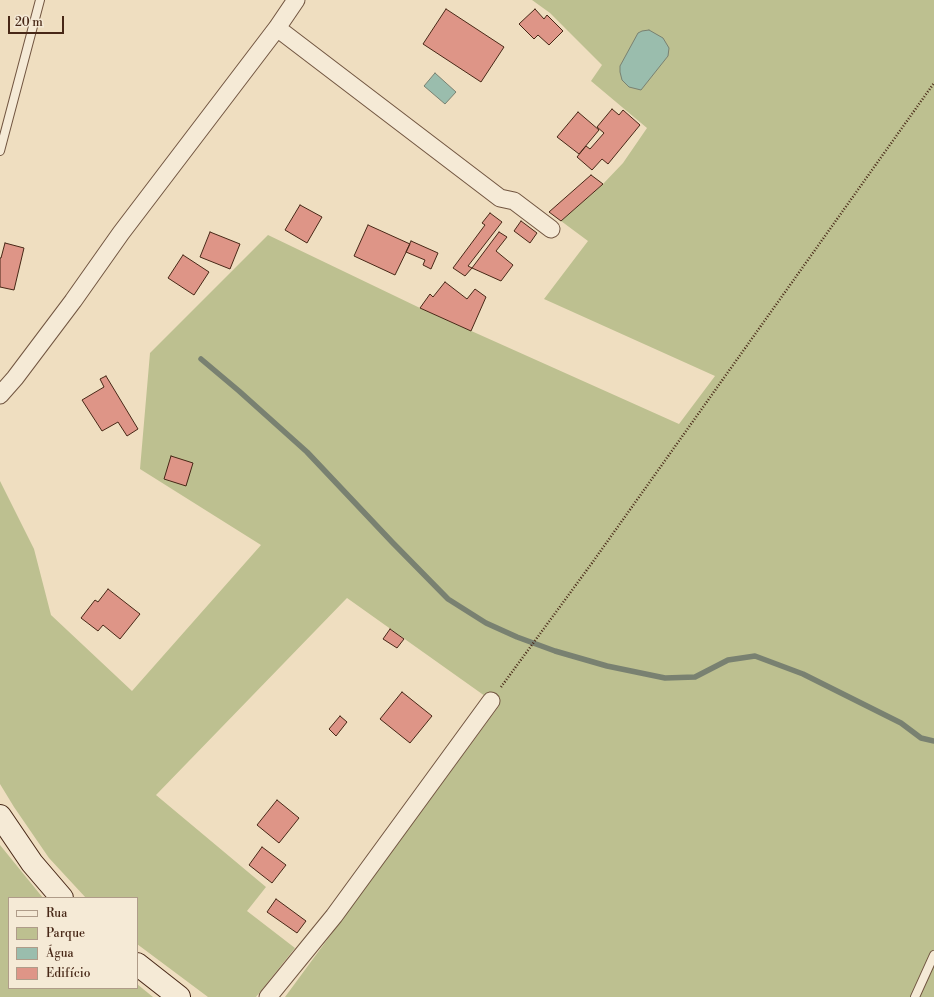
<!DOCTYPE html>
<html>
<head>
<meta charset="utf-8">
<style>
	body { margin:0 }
	#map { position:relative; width:934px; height:997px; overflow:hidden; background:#efdec0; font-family:"Libre Bodoni",serif }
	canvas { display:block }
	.legend { position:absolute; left:8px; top:897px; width:130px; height:92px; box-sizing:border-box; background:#f5ead6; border:1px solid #af9c89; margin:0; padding:5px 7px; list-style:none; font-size:12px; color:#472716 }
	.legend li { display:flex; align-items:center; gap:8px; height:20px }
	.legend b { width:20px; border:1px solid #af9c89 }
	.scale { position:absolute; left:8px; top:16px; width:56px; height:18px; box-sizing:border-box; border:2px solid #472716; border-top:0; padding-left:5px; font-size:12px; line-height:14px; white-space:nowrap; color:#472716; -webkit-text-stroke:3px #f5ead6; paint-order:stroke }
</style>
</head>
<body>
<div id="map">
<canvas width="934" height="997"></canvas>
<ul class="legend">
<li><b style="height:5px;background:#f5ead6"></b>Rua</li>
<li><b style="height:11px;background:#bdc090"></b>Parque</li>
<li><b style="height:11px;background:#9abdad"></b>Água</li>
<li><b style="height:11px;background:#de9587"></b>Edifício</li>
</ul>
<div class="scale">20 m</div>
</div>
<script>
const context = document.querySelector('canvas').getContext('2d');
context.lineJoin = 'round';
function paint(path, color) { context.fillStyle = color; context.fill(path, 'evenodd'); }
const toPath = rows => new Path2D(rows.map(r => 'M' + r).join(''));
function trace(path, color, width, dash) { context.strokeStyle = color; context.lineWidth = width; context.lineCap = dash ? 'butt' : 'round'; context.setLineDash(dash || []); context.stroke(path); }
paint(toPath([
	[532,0,934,0,934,997,285,997,499,706,347,598,156,795,266,887,247,911,295,948,256,997,208,997,137,944,137,898,86,898,49,858,14,807,0,784,0,481,34,549,51,615,132,691,261,545,140,469,150,353,268,235,420,308,679,424,715,376,544,299,588,241,561,221,603,184,623,163,647,128,591,81,602,65,550,13],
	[0,845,43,898,9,898,9,988,137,988,137,984,153,997,0,997]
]), '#bdc090');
const water = toPath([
	[649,30,663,38,669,48,668,56,641,90,629,87,622,80,620,72,620,66,638,33,642,31,649,30],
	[435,73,456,92,445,104,424,86,435,73]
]);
paint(water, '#9abdad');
trace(water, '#798171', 1);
trace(toPath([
	[201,359,239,391,307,452,392,542,448,599,486,623,517,637,555,651,607,666,665,678,695,677,728,660,755,656,803,674,901,723,921,738,934,741]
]), '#798171', 5.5);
const building = toPath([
	[446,9,504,47,481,82,423,44,446,9],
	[535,9,544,19,547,15,563,31,549,45,538,35,534,39,519,24,535,9],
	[612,109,619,115,623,110,640,125,608,164,602,159,592,170,577,157,586,146,590,149,604,133,597,127,612,109],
	[578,112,599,130,579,154,557,137,578,112],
	[591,175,603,184,561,221,549,212,591,175],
	[300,205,322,217,307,243,285,230,300,205],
	[490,213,502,222,468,266,472,268,465,276,453,268,485,225,482,223,490,213],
	[521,221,537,233,530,243,514,231,521,221],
	[368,225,410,244,395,275,354,256,368,225],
	[210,232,240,244,230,269,200,257,210,232],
	[499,232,507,237,496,251,513,265,501,281,472,268,499,232],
	[411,241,438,253,431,269,423,265,425,260,406,252,411,241],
	[5,243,24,248,14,290,0,287,0,258,1,258,5,243],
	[183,255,209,272,194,295,168,278,183,255],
	[445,282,467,299,475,289,486,297,471,331,420,308,430,294,433,297,445,282],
	[106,376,138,429,127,436,118,422,102,431,82,400,104,387,100,379,106,376],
	[171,456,193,463,186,486,164,479,171,456],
	[108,589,140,614,120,639,103,625,98,631,81,618,95,600,98,602,108,589],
	[390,629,404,639,397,648,383,639,390,629],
	[402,692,432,716,410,743,380,719,402,692],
	[340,716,347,722,336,736,329,729,340,716],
	[277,800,299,818,279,843,257,825,277,800],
	[262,847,286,865,272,883,249,865,262,847],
	[276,899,306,921,297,933,267,912,276,899]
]);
paint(building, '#de9587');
trace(building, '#472716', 1);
const service = toPath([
	[0,151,40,0],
	[915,997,934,955]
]);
const minor = toPath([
	[277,28,500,198,514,201,551,229],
	[0,395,15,378,73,301,121,233,277,28,296,0],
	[268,997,334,916,491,701]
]);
const secondary = toPath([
	[0,816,32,863,62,898],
	[137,964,179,997]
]);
trace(service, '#715540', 10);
trace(minor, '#715540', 19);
trace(secondary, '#472716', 24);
trace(toPath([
	[501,687,592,563,934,83]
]), '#472716', 2.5, [1, 2]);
trace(service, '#f5ead6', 8);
trace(minor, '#f5ead6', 17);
trace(secondary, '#f5ead6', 22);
</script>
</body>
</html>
